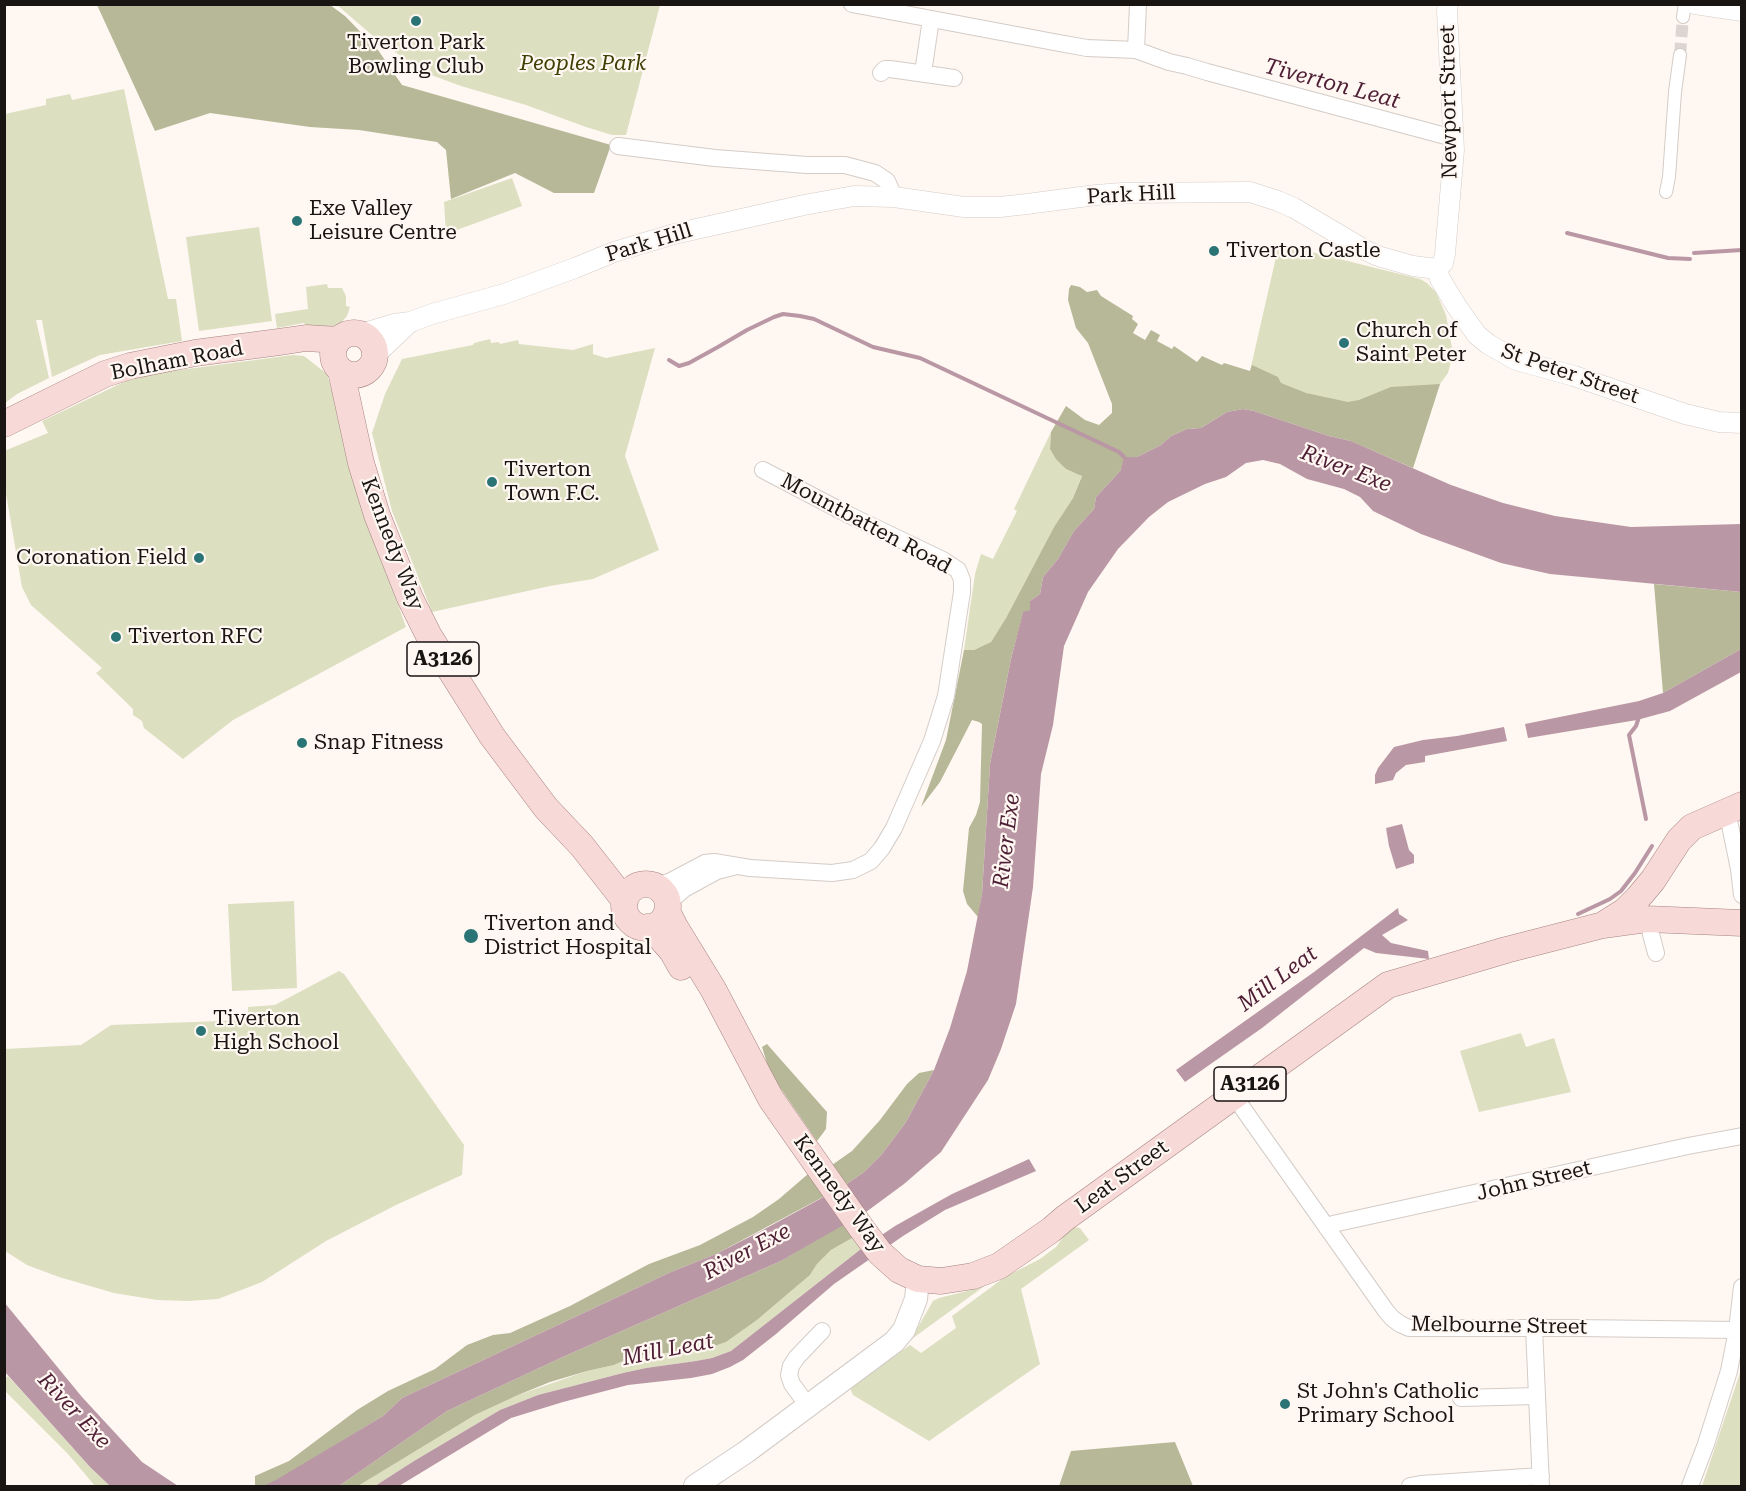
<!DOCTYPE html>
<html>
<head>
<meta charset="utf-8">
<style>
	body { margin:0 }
	#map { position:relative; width:1746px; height:1491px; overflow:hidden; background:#fff7f2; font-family:"Roboto Serif",serif }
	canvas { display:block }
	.frame { position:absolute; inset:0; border:6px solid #181513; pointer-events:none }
</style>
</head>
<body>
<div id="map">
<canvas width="1746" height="1491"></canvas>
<div class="frame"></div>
</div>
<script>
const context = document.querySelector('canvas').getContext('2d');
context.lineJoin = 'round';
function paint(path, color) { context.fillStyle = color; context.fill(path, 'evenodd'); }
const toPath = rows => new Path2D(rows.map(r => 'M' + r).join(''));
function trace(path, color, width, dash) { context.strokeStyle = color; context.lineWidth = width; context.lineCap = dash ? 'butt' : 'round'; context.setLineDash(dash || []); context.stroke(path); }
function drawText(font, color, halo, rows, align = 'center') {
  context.font = font + ' "Roboto Serif",serif'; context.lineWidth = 4.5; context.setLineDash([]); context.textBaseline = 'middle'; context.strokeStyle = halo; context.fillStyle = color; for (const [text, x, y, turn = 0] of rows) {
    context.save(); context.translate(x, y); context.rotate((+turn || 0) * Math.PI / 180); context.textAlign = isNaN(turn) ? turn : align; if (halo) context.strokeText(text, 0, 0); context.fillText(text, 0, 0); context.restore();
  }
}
paint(toPath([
	[337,5,660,5,626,135,612,135,586,127,526,105,461,86,423,72,373,36],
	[124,89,168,299,176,299,182,341,100,355,52,377,42,320,36,320,49,378,17,394,5,403,5,114,46,105,46,99,70,94,72,100],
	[512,178,522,206,446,234,444,202],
	[259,227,272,321,199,331,186,237],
	[1279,244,1420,279,1427,283,1436,292,1446,315,1452,348,1451,361,1448,373,1440,384,1413,468,1351,441,1250,371],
	[327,284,328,288,342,288,346,296,346,306,350,307,347,316,340,324,336,327,309,329,304,323,277,328,275,314,308,309,306,287],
	[490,339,491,343,499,342,500,344,518,340,519,344,573,350,593,344,593,354,606,358,655,348,625,456,659,550,593,579,550,586,432,612,392,511,372,433,385,394,402,359,473,345,474,343],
	[293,355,304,356,327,374,371,529,406,627,233,720,183,759,144,728,142,721,133,715,133,709,96,673,102,668,31,605,22,587,5,488,4,451,48,433,42,421,126,381,157,373],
	[1051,432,1050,449,1066,469,1082,475,1073,498,1054,527,1006,618,991,642,974,650,964,650,975,574,981,554,993,559,1017,511,1014,509],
	[294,901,297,988,232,991,228,904],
	[339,971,344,974,464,1145,462,1175,396,1205,326,1241,262,1282,218,1299,188,1301,157,1300,114,1293,59,1277,27,1265,5,1251,5,1049,81,1045,111,1025,248,1020,248,1007,275,1005],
	[1521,1033,1526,1047,1554,1038,1571,1092,1479,1112,1460,1051],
	[1074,1227,1080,1228,1089,1240,1021,1289,1040,1364,929,1441,853,1395,850,1388,910,1345,921,1353,956,1328,952,1316,1005,1277,1040,1259,1056,1247,1065,1235],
	[854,1237,861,1249,731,1351,712,1358,696,1361,646,1368,623,1373,538,1395,500,1410,414,1461,375,1486,358,1486,475,1415,518,1395,587,1371,614,1365,632,1357,647,1354,682,1352,690,1339,726,1342,757,1320,810,1275,817,1264,831,1250],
	[989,1282,990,1282,909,1341,908,1340,914,1334,933,1301,939,1298,971,1290],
	[1741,1351,1741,1486,1702,1486,1740,1373],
	[8,1376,90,1467,110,1486,95,1486,68,1454,5,1391,5,1379]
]), '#dddfc1');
paint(toPath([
	[97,5,330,5,345,16,378,50,402,85,611,145,594,193,554,193,515,173,451,199,446,150,437,142,359,130,310,127,210,113,155,131],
	[1071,285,1080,287,1087,292,1097,290,1101,296,1133,316,1132,319,1138,324,1133,333,1145,340,1151,330,1160,335,1157,341,1172,349,1174,346,1197,362,1202,356,1222,365,1224,363,1250,371,1252,365,1278,377,1281,383,1306,393,1348,402,1359,400,1391,387,1440,384,1413,468,1351,441,1329,436,1254,411,1243,409,1227,412,1201,428,1187,429,1171,436,1161,445,1137,457,1121,470,1096,497,1094,509,1074,531,1058,559,1043,577,1040,594,1030,601,1030,610,1023,613,1011,659,990,764,982,894,978,917,967,904,963,891,969,828,976,815,980,802,982,724,979,722,972,720,940,782,921,807,946,740,964,650,974,650,991,642,1006,618,1054,527,1073,498,1082,476,1066,469,1056,459,1050,449,1051,432,1066,406,1085,420,1099,425,1112,413,1112,404,1088,343,1076,328,1068,300,1069,289],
	[1654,584,1741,592,1741,649,1663,693],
	[767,1044,827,1112,826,1129,817,1141,770,1073,762,1047],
	[934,1070,906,1122,882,1154,864,1172,844,1186,832,1165,852,1151,880,1120,907,1084,919,1073],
	[808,1174,825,1196,716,1254,671,1272,402,1398,383,1416,276,1481,263,1486,255,1486,255,1476,289,1461,357,1410,388,1391,435,1369,467,1345,493,1335,510,1333,570,1306,649,1264,700,1245,753,1217,779,1199],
	[845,1223,854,1237,831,1250,817,1264,810,1275,757,1320,726,1342,714,1346,690,1340,682,1352,647,1354,632,1357,614,1365,587,1371,550,1382,518,1395,475,1415,358,1486,339,1486,447,1411,565,1356,781,1261],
	[1175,1442,1193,1486,1059,1486,1071,1451]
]), '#b6b897');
paint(toPath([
	[1243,409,1254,411,1329,436,1351,441,1451,485,1503,503,1555,516,1631,527,1741,524,1741,592,1550,574,1501,563,1421,534,1373,511,1360,497,1344,489,1307,479,1280,464,1263,460,1246,463,1226,477,1205,484,1168,502,1149,517,1118,549,1088,592,1064,646,1053,725,1041,774,1033,887,1016,1004,1001,1049,988,1080,941,1152,904,1184,866,1212,781,1261,565,1356,447,1411,339,1486,263,1486,276,1480,383,1416,402,1398,671,1272,716,1254,761,1231,844,1186,864,1172,882,1154,906,1122,934,1070,950,1028,967,971,982,894,990,764,1011,659,1023,612,1030,610,1030,601,1040,594,1043,577,1058,559,1074,531,1094,509,1096,497,1121,470,1124,457,1137,457,1161,445,1171,436,1187,429,1201,428,1227,412],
	[1741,649,1741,672,1670,711,1637,720,1528,738,1525,724,1639,701,1663,693],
	[1504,727,1507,741,1425,756,1425,762,1406,765,1396,773,1393,780,1375,784,1375,775,1378,768,1394,747,1423,740,1457,736],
	[1402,824,1409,850,1414,855,1414,863,1396,869,1389,846,1386,828],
	[1398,908,1399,914,1408,920,1382,935,1391,943,1428,951,1429,959,1376,953,1364,948,1262,1028,1185,1082,1176,1070,1314,972],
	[1029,1159,1036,1171,945,1210,903,1236,834,1284,776,1334,743,1360,730,1367,712,1374,691,1378,628,1385,563,1402,511,1418,399,1486,375,1486,414,1461,500,1410,538,1395,623,1373,646,1368,696,1361,712,1358,731,1351,861,1249,895,1226,952,1194],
	[4,1302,82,1397,142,1462,178,1486,110,1486,90,1467,5,1372]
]), '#ba97a4');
trace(toPath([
	[1567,233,1668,258,1690,259],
	[1694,253,1742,250],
	[669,360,679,366,689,363,718,347,747,330,774,317,783,314,800,316,814,319,873,347,920,358,1119,452,1124,457],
	[1639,717,1636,726,1629,735,1646,819],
	[1578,914,1610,899,1621,891,1635,873,1652,846]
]), '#ba97a4', 4);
trace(toPath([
	[1680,55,1683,17]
]), '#dcd5d1', 12, [12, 6]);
const pedestrian = toPath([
	[1683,17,1685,4],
	[1666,192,1669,177,1675,92,1680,55]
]);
const minor = toPath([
	[852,4,1059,43,1087,48,1136,50,1169,62,1187,66,1207,72,1453,138],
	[1136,50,1138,4],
	[881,73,885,69,890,69,954,78],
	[923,73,931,19],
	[618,146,715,158,807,165,845,165,875,173,887,181,894,197],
	[1727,811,1739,869,1742,895],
	[655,886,669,882,705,863,714,862,750,868,832,873,853,870,871,861,882,848,894,828,932,741,946,696,962,592,962,580,958,570,943,560,849,515,763,470],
	[668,903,684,889,704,878,717,871,733,867],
	[1647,919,1656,953],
	[1234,1096,1386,1311,1392,1318,1400,1324,1409,1328,1575,1328,1737,1330],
	[1327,1228,1333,1224,1688,1146,1742,1136],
	[1534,1328,1541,1486],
	[1461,1398,1537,1396],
	[808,1406,792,1384,789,1375,791,1366,797,1357,822,1331],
	[1410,1486,1421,1484,1541,1476],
	[1690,1486,1706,1444,1729,1371,1737,1330,1742,1287]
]);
const tertiary = toPath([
	[1695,4,1742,11],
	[1437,269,1440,279,1457,307,1477,335,1488,344,1516,360,1574,376,1685,414,1719,422,1742,423],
	[1437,269,1443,263,1445,254,1454,150,1447,11,1448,4],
	[361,334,394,324,410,322,432,314,504,294,575,268,614,252,674,234,804,205,854,196,894,197,964,207,1000,207,1027,204,1096,195,1122,193,1250,192,1278,201,1294,208,1365,250,1378,256,1413,266,1437,269],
	[375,355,410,322]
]);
const secondary = toPath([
	[695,1486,746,1452,894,1342,904,1330,916,1299,918,1279]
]);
const primary = toPath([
	'333 354a21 21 0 1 1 42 0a21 21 0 1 1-42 0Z',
	[341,371,361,463,377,515,410,598,429,636,492,736,546,808,582,846,625,901],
	[4,424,105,374,130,366,195,353,279,342,306,338,338,340],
	'624 906a22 22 0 1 1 44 0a22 22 0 1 1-44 0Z',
	[667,911,675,927,713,989,771,1099,862,1229,880,1253,899,1270,918,1279,941,1281,973,1276,999,1266,1051,1230,1065,1218,1388,985,1506,950,1603,925,1647,919,1742,923],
	[1606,923,1625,911,1638,898,1653,880,1679,840,1692,827,1742,805],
	[648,927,658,935,672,951,681,967]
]);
trace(pedestrian, '#d3ccc7', 14);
trace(minor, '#d3ccc7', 18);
trace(tertiary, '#d3ccc7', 21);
trace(secondary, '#d3ccc7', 24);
trace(primary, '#a68481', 27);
trace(pedestrian, '#fff', 12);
trace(minor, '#fff', 16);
trace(tertiary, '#fff', 20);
trace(secondary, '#fff', 22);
trace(primary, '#f7d9d7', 26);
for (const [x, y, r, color] of [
	[416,21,6,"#2a7476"],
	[297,221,6,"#2a7476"],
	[1214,251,6,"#2a7476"],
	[1344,343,6,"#2a7476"],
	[492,482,6,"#2a7476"],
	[199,558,6,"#2a7476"],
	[116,637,6,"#2a7476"],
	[302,743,6,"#2a7476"],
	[471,936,8,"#2a7476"],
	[201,1031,6,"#2a7476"],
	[1285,1404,6,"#2a7476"]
]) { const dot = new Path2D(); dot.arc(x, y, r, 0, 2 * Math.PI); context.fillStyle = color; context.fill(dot); trace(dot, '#fff7f2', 2); }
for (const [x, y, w] of [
	[443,659,72],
	[1250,1084,72]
]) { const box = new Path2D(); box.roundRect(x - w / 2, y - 17, w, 34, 4.5); context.fillStyle = '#fff7f2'; context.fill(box); trace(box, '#181513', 1.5); }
drawText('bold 20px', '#181513', null, [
	["A3126",443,659],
	["A3126",1250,1084]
]);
drawText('21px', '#181513', '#fff7f2', [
	["Tiverton Park",416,43,"center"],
	["Bowling Club",416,67,"center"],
	["Exe Valley",309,209],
	["Leisure Centre",309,233],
	["Tiverton Castle",1226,251],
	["Church of",1356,331],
	["Saint Peter",1356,355],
	["Tiverton",504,470],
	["Town F.C.",504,494],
	["Coronation Field",187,558,"right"],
	["Tiverton RFC",128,637],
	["Snap Fitness",314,743],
	["Tiverton and",484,924],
	["District Hospital",484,948],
	["Tiverton",213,1019],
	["High School",213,1043],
	["St John's Catholic",1297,1392],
	["Primary School",1297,1416]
], 'left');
drawText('italic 21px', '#3e3f03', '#fff7f2', [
	["Peoples Park",583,64]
]);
drawText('21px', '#181513', '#fff7f2', [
	["Newport Street",1449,102,-91],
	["Park Hill",1131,195,-3],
	["Park Hill",649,243,-17],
	["Bolham Road",177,361,-11],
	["St Peter Street",1570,374,19],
	["Mountbatten Road",866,524,28],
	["Kennedy Way",392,544,69],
	["Leat Street",1122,1177,-36],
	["John Street",1534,1181,-13],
	["Kennedy Way",839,1194,54],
	["Melbourne Street",1499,1326,1]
]);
drawText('italic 22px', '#4d1e34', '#fff7f2', [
	["Tiverton Leat",1332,84,15],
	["River Exe",1346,469,21],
	["River Exe",1007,841,-83],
	["Mill Leat",1278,979,-37],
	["River Exe",747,1252,-28],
	["Mill Leat",668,1350,-11],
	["River Exe",74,1411,47]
]);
</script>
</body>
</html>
